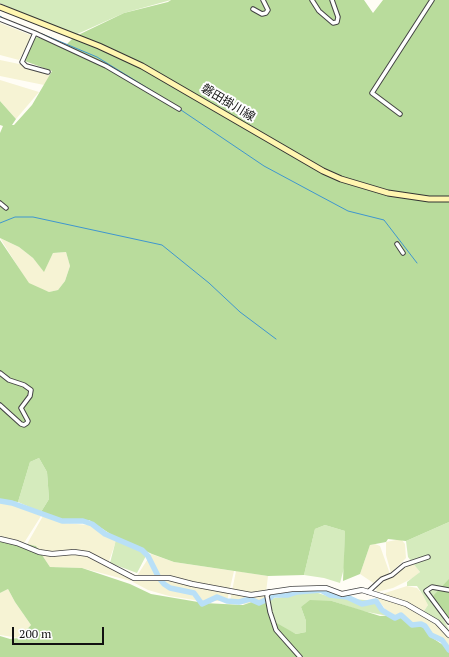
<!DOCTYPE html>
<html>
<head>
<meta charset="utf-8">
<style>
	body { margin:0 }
	#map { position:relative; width:449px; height:657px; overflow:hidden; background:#fffdf5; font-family:"PT Serif",serif }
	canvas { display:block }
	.scale { position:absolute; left:12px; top:627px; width:92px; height:18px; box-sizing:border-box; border:2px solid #111; border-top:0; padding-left:5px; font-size:12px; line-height:14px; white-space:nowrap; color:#111; -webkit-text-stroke:3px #fff; paint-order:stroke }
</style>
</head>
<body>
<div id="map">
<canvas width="449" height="657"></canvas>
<div class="scale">200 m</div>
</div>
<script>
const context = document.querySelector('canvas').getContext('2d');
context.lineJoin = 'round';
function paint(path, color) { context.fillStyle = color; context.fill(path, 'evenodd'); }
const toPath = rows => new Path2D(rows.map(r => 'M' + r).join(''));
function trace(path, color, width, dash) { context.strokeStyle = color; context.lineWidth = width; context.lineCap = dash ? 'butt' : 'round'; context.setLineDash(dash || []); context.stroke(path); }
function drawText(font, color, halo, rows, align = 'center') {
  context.font = font + ' "PT Serif","Noto Sans JP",serif'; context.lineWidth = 4; context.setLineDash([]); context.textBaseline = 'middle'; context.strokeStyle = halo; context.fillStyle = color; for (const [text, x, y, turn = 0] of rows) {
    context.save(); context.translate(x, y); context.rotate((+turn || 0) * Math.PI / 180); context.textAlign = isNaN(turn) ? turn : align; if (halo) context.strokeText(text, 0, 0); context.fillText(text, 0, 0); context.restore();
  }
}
paint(toPath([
	[0,23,33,36,19,60,0,55],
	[0,60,24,65,52,76,44,85,0,76],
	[0,80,39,92,16,119,0,101],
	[0,238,19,247,33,258,44,271,53,253,66,252,70,266,65,281,58,290,49,292,30,286],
	[0,499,12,501,41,516,24,543,0,536],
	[43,516,63,523,89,525,111,536,116,541,108,564,133,579,131,581,82,568,50,567,36,546,27,544],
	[401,539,405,544,406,558,391,573,386,555,386,542],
	[375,544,380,546,390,574,381,578,375,584,360,574,370,545],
	[151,554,174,562,234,571,227,601,201,601,169,596,148,590,133,582],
	[413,563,420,572,413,578,393,588,377,592,376,588,384,580],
	[236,571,268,576,265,601,244,604,230,601],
	[407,586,417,588,427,599,428,605,422,614,382,594],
	[8,589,15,602,31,625,19,638,0,635,0,593],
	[376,597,401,604,429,618,449,638,449,647,438,637,430,635,423,624,412,625,401,616,396,616,386,610]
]), '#f6f3d4');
paint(toPath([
	[0,0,171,0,124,13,73,36,0,3],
	[39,458,47,472,49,499,41,512,18,502,30,462],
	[449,522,449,581,433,599,449,630,437,619,422,614,428,605,423,595,417,586,407,586,407,582,420,572,408,557,406,541],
	[325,525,345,531,344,568,340,583,324,578,304,575,315,529],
	[117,536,148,552,137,573,110,563],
	[299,593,318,593,330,597,376,601,388,616,362,611,332,601,301,607,306,621,306,632,296,634,273,623,267,599,292,596]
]), '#d5ebbd');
paint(toPath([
	[171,0,364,0,373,13,383,0,449,0,449,522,406,541,388,539,386,542,370,545,360,574,343,581,345,531,325,525,315,529,304,575,268,576,174,562,152,554,112,535,89,520,66,520,57,518,41,512,49,499,47,472,39,458,30,462,18,502,0,500,0,240,29,283,49,292,58,290,65,281,70,266,66,252,53,253,44,272,33,258,19,247,0,238,0,133,3,126,0,125,0,101,16,119,12,125,14,125,32,105,52,71,22,60,33,36,65,46,74,37,124,13,168,2],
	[0,538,36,546,50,567,82,568,130,584,151,594,204,603,243,605,255,601,268,602,273,621,296,634,306,632,306,621,301,607,310,600,332,601,380,616,401,615,412,625,423,623,431,637,449,649,449,657,0,657,0,636,10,639,19,638,31,625,15,602,8,589,0,593],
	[449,579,449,625,433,596]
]), '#b9dc9c');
trace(toPath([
	[0,16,4,19],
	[10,25,33,34],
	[42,34,97,57,170,102],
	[181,110,264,166,318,195,348,211,384,220,417,263],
	[0,223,15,217,33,217,162,245,209,283,240,312,276,339]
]), '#3f96cf', 1);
trace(toPath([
	[0,501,12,503,62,521,83,521,92,524,105,534,142,550,148,556,159,578,164,584,170,588,194,593,202,604,217,597,227,601,239,602,250,599,259,603,270,598,273,595,288,595,297,592,321,590,330,595,347,597,362,604,376,601,382,610,388,614,395,618,401,615,412,625,421,624,425,626,431,635,442,640,449,650]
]), '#b9e0f7', 5.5);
const minor = toPath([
	[312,0,319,11,333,23,337,22,338,17,332,0],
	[253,9,262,14,266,13,268,10,263,0],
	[0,19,35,33,106,66,179,109],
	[35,33,22,62,26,66,48,72],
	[400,114,372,93,432,0],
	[0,203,6,208],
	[397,244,403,253],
	[0,373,9,380,24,385,31,390,30,396,21,408,28,421,27,423,24,425,21,424,0,405],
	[449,590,432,587,426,591,449,622],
	[269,592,267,596,270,612,276,630,300,657],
	[368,592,382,579,392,575,404,565,428,557]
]);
const tertiary = toPath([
	[0,539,17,543,39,552,52,554,74,552,88,554,134,578,169,578,192,584,251,595,292,589,326,588,342,594,362,590,406,604,437,622,449,635]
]);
const secondary = toPath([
	[0,7,99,46,142,66,323,171,341,179,388,193,429,199,449,199]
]);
trace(minor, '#444', 5.5);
trace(tertiary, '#444', 6);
trace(secondary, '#333', 7);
trace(minor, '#fff', 3.5);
trace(tertiary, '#fff', 4.5);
trace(secondary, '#fff6b0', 5);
drawText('12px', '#111', '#fff', [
	["磐田掛川線",228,103,31]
]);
</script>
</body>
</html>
